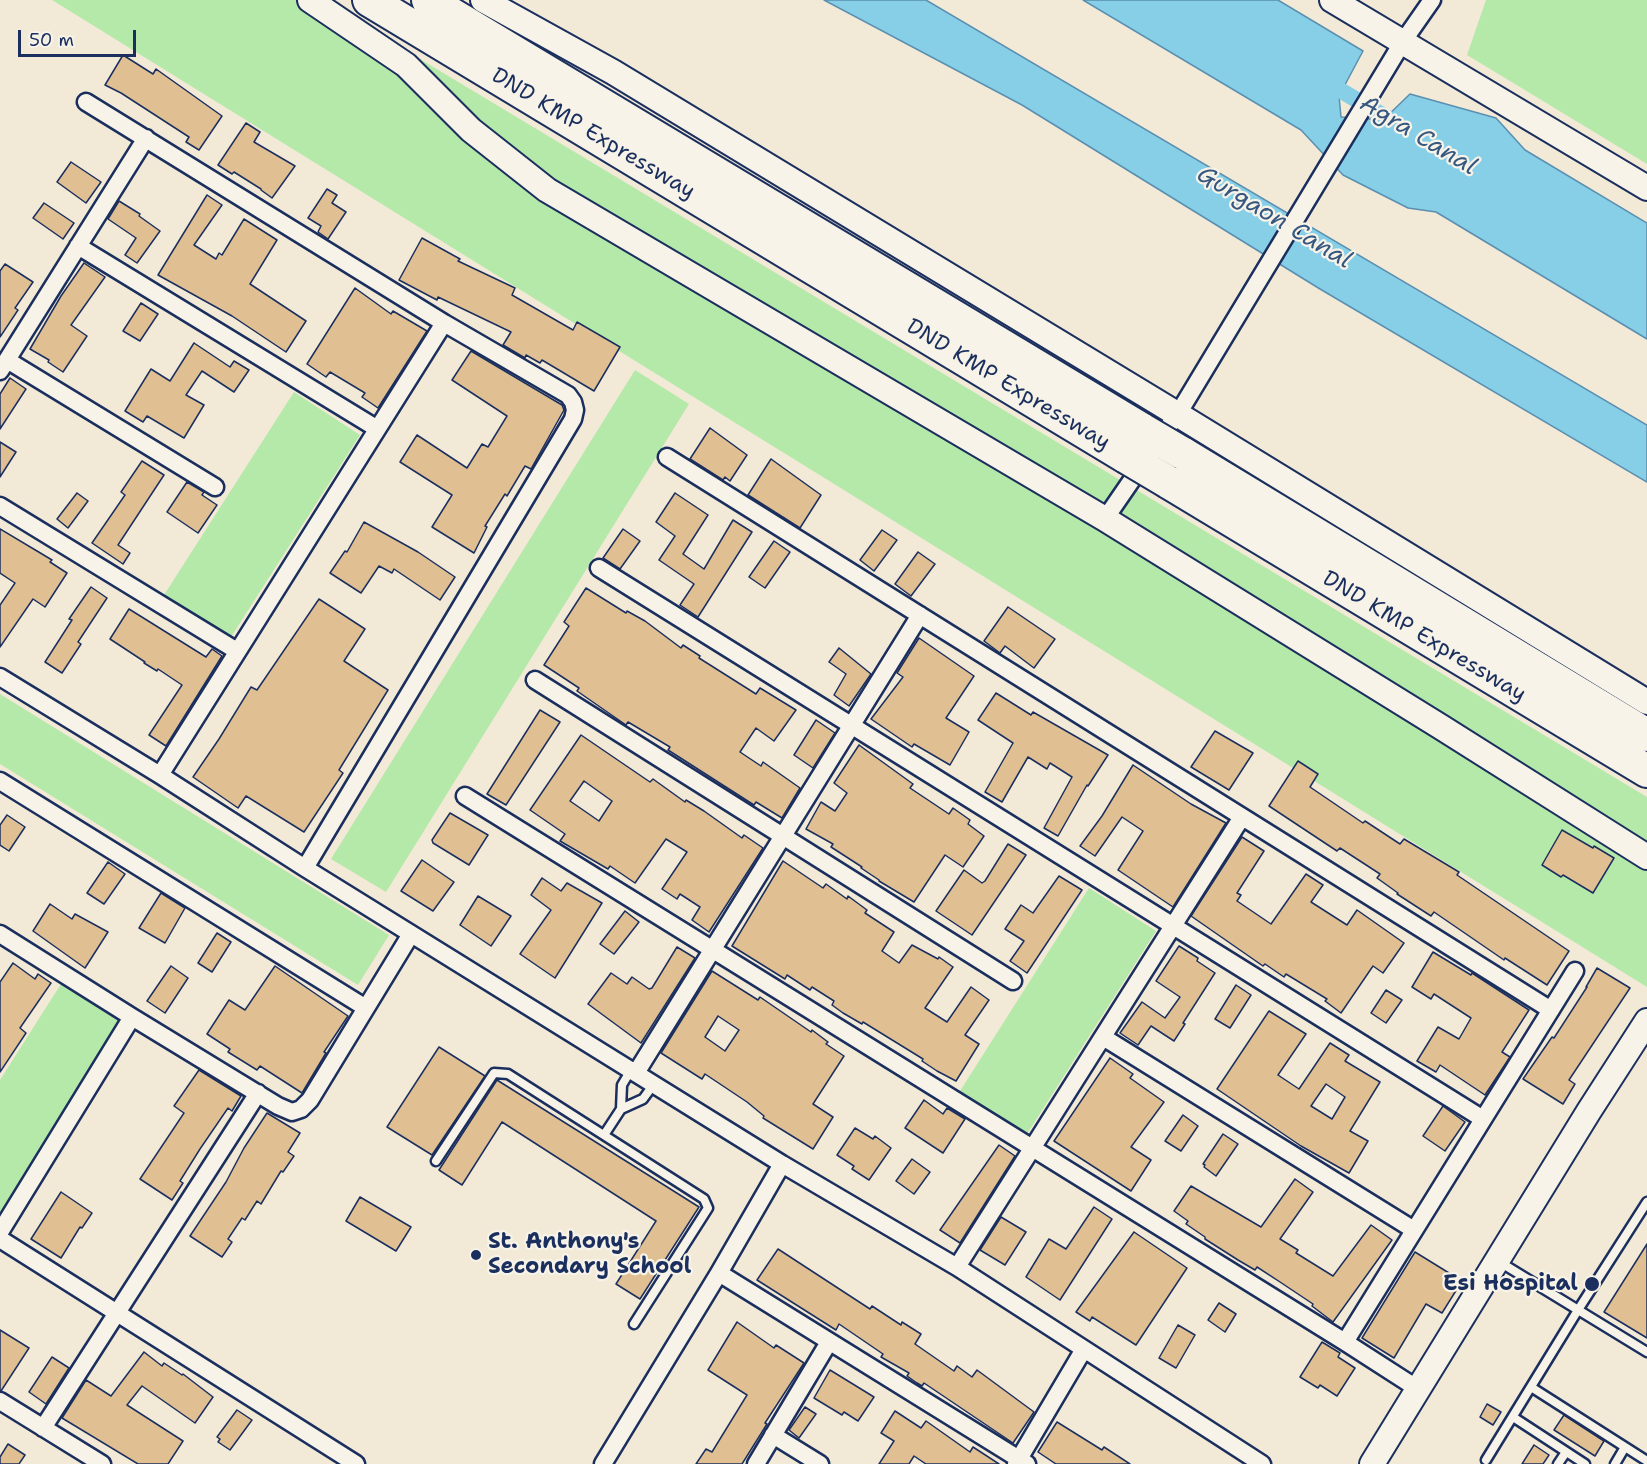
<!DOCTYPE html>
<html>
<head>
<meta charset="utf-8">
<style>
	body { margin:0 }
	#map { position:relative; width:1647px; height:1464px; overflow:hidden; background:#f2e9d7; font-family:"Shantell Sans",sans-serif }
	canvas { display:block }
	.scale { position:absolute; left:18px; top:30px; width:118px; height:27px; box-sizing:border-box; border:3px solid #1b2f5e; border-top:0; padding-left:8px; font-size:18px; line-height:21px; white-space:nowrap; color:#1b2f5e; -webkit-text-stroke:4px #f7f3e8; paint-order:stroke }
</style>
</head>
<body>
<div id="map">
<canvas width="1647" height="1464"></canvas>
<div class="scale">50 m</div>
</div>
<script>
const context = document.querySelector('canvas').getContext('2d');
context.lineJoin = 'round';
function paint(path, color) { context.fillStyle = color; context.fill(path, 'evenodd'); }
const toPath = rows => new Path2D(rows.map(r => 'M' + r).join(''));
function trace(path, color, width, dash) { context.strokeStyle = color; context.lineWidth = width; context.lineCap = dash ? 'butt' : 'round'; context.setLineDash(dash || []); context.stroke(path); }
function drawText(font, color, halo, rows, align = 'center') {
  context.font = font + ' "Shantell Sans",sans-serif'; context.lineWidth = 4.5; context.setLineDash([]); context.textBaseline = 'middle'; context.strokeStyle = halo; context.fillStyle = color; for (const [text, x, y, turn = 0] of rows) {
    context.save(); context.translate(x, y); context.rotate((+turn || 0) * Math.PI / 180); context.textAlign = isNaN(turn) ? turn : align; if (halo) context.strokeText(text, 0, 0); context.fillText(text, 0, 0); context.restore();
  }
}
paint(toPath([
	[52,0,322,0,1647,797,1647,987],
	[1486,0,1647,0,1647,164,1467,55],
	[635,370,689,404,386,892,331,859],
	[294,392,360,435,231,637,164,595],
	[0,694,389,935,358,985,0,764],
	[1089,888,1156,931,1027,1134,960,1091],
	[61,984,128,1027,0,1228,0,1080]
]), '#b5e9aa');
const water = toPath([
	[824,0,926,0,1647,425,1647,482,1320,289,1022,105,824,0],
	[1083,0,1278,0,1363,51,1339,96,1341,117,1383,120,1410,94,1496,118,1525,150,1647,223,1647,339,1436,212,1408,208,1343,175,1301,130,1083,0]
]);
paint(water, '#86cfe7');
trace(water, '#5b8fb0', 1.5);
trace(toPath([
	[1323,80,1404,128]
]), '#86cfe7', 16);
const building = toPath([
	[123,55,153,74,156,69,222,116,199,150,186,142,189,137,121,93,105,85,123,55],
	[246,123,260,132,254,142,295,166,272,198,261,190,261,189,234,172,232,174,218,165,246,123],
	[71,162,101,182,86,203,57,182,71,162],
	[327,189,337,195,332,203,346,212,328,239,318,232,321,226,308,218,327,189],
	[207,195,222,205,194,245,216,259,219,253,222,255,244,219,277,240,250,284,306,321,286,352,232,316,158,275,207,195],
	[119,201,140,214,139,216,160,231,137,263,125,255,136,238,108,219,119,201],
	[44,203,74,223,63,239,33,218,44,203],
	[422,238,460,259,458,261,515,288,512,295,573,330,577,322,620,347,594,391,542,360,540,363,526,355,525,358,503,345,511,332,438,297,437,300,399,280,422,238],
	[84,263,105,277,71,325,87,336,63,372,48,362,49,360,30,349,61,296,84,263],
	[5,264,33,282,15,308,18,310,0,337,0,271,5,264],
	[355,288,391,314,393,311,427,331,378,408,362,397,365,393,330,372,326,377,307,364,355,288],
	[141,303,158,314,140,341,123,331,141,303],
	[194,343,230,367,234,361,249,370,234,392,202,371,186,395,204,405,184,438,147,416,143,422,125,411,151,369,170,381,194,343],
	[471,351,562,405,564,410,531,469,525,466,507,496,505,494,485,526,487,527,474,553,432,527,452,495,400,462,417,435,467,468,482,444,488,447,507,416,452,380,471,351],
	[10,378,26,389,0,429,0,394,10,378],
	[710,428,747,455,730,481,725,477,723,480,690,459,710,428],
	[0,442,16,452,0,477,0,442],
	[771,459,821,495,800,528,748,495,771,459],
	[142,461,164,475,118,545,130,553,123,564,92,543,125,495,121,492,142,461],
	[187,482,204,492,202,495,217,505,198,533,167,512,187,482],
	[77,493,88,501,68,528,57,519,77,493],
	[675,493,708,515,683,554,704,569,733,520,752,532,698,617,680,605,694,584,659,560,675,536,656,522,675,493],
	[364,522,418,552,455,577,440,600,394,569,392,573,379,566,361,593,330,573,345,551,347,552,364,522],
	[0,529,37,551,52,560,50,562,67,573,45,607,33,599,0,647,0,605,15,583,0,573,0,529],
	[623,529,640,541,620,569,603,558,623,529],
	[882,530,897,540,874,571,860,560,882,530],
	[774,541,790,552,765,588,749,577,774,541],
	[918,552,935,564,911,596,895,584,918,552],
	[91,587,107,598,78,642,81,644,62,673,45,662,72,620,69,619,91,587],
	[586,588,626,613,627,611,645,621,681,648,683,645,700,656,699,658,756,694,760,688,796,710,774,741,756,728,740,752,761,766,763,762,800,788,782,818,756,802,754,805,668,750,670,747,628,722,626,725,577,691,579,688,544,665,569,626,564,622,586,588],
	[319,599,365,629,344,661,388,690,339,770,343,773,304,832,246,796,238,808,193,777,219,739,251,687,257,690,319,599],
	[1008,607,1055,639,1034,668,1005,646,1000,653,984,641,1008,607],
	[129,609,206,657,212,649,222,656,166,746,149,735,182,685,158,669,157,671,144,663,145,662,110,639,129,609],
	[919,638,974,676,946,718,969,732,950,765,914,744,912,747,871,719,903,677,897,673,919,638],
	[839,648,871,674,849,706,834,695,846,674,829,662,839,648],
	[996,693,1031,715,1033,712,1108,755,1088,786,1087,785,1058,836,1044,828,1072,777,1050,763,1047,769,1028,757,1002,802,985,792,1013,743,978,720,996,693],
	[540,710,560,722,506,805,487,794,540,710],
	[816,720,835,733,813,768,794,755,816,720],
	[1215,731,1253,753,1229,790,1191,767,1215,731],
	[581,735,650,782,653,779,685,802,686,800,704,811,742,838,744,835,763,848,709,932,692,920,700,907,680,894,677,899,662,889,687,852,666,839,635,883,610,866,608,869,560,841,565,834,530,810,581,735],
	[584,781,612,801,599,821,570,801,584,781],
	[859,745,913,784,910,788,949,814,953,808,970,820,968,824,984,836,963,867,945,855,914,902,879,881,879,880,861,868,862,867,831,847,833,844,806,829,821,802,835,811,847,793,834,783,859,745],
	[1298,761,1318,774,1310,787,1363,823,1365,821,1400,844,1404,839,1459,872,1457,875,1569,951,1547,985,1505,958,1504,960,1434,912,1431,916,1397,894,1398,893,1377,878,1380,874,1340,848,1337,851,1269,806,1298,761],
	[1133,765,1191,804,1226,823,1173,907,1118,870,1143,831,1122,817,1095,856,1080,846,1102,816,1133,765],
	[450,813,488,835,469,865,433,843,432,840,450,813],
	[7,815,25,827,9,851,0,845,0,825,7,815],
	[1562,830,1593,848,1594,846,1614,858,1593,893,1563,875,1561,877,1542,865,1562,830],
	[1242,837,1264,851,1237,893,1241,895,1237,901,1271,924,1306,874,1323,885,1311,902,1347,925,1357,910,1404,943,1383,973,1373,966,1341,1013,1325,1001,1327,999,1286,974,1284,977,1265,964,1263,966,1191,916,1242,837],
	[1008,844,1026,855,972,935,936,911,964,870,982,883,985,881,1008,844],
	[422,860,454,882,433,911,401,891,422,860],
	[783,861,823,888,826,884,847,899,848,896,867,910,865,913,894,932,882,951,899,963,912,945,938,959,939,957,953,967,925,1008,947,1022,971,987,989,1000,965,1035,979,1044,956,1081,937,1071,922,1061,923,1059,863,1022,862,1024,843,1013,832,1005,834,1001,812,987,810,990,787,975,785,979,732,946,783,861],
	[108,862,125,874,104,904,87,893,108,862],
	[1059,876,1082,890,1027,973,1010,961,1024,941,1005,929,1021,905,1033,913,1059,876],
	[542,878,561,891,567,883,602,903,555,978,520,954,551,910,531,895,542,878],
	[161,893,185,908,165,943,139,928,161,893],
	[478,896,511,916,491,946,460,925,478,896],
	[50,904,72,919,75,914,108,932,85,968,33,931,50,904],
	[625,911,639,922,614,954,600,944,625,911],
	[217,933,231,942,212,972,198,963,217,933],
	[1179,946,1198,958,1197,961,1215,973,1183,1023,1185,1024,1174,1041,1151,1026,1138,1045,1120,1033,1142,1002,1165,1018,1180,997,1156,981,1179,946],
	[677,947,695,958,641,1043,588,1004,611,973,627,984,632,977,649,989,652,988,677,947],
	[1433,952,1471,975,1472,973,1529,1010,1502,1052,1510,1057,1485,1095,1440,1065,1436,1072,1417,1061,1438,1027,1459,1039,1471,1018,1434,994,1431,999,1412,987,1433,952],
	[13,963,35,979,38,974,51,983,20,1028,26,1033,0,1072,0,982,13,963],
	[171,966,188,978,165,1013,147,1001,171,966],
	[275,966,348,1016,324,1052,326,1053,302,1093,260,1066,257,1070,228,1052,230,1049,207,1034,229,1000,245,1010,275,966],
	[1597,968,1630,988,1569,1080,1575,1084,1563,1104,1523,1079,1552,1037,1554,1038,1587,987,1586,987,1597,968],
	[712,971,758,1000,760,997,811,1032,812,1030,828,1042,826,1044,844,1056,813,1104,833,1117,813,1149,763,1118,764,1116,747,1102,705,1074,702,1079,661,1053,712,971],
	[718,1016,739,1030,725,1051,705,1037,718,1016],
	[1236,985,1251,995,1230,1028,1215,1019,1236,985],
	[1386,990,1402,1000,1386,1023,1371,1013,1386,990],
	[1269,1011,1306,1034,1278,1075,1299,1089,1330,1043,1349,1055,1345,1061,1380,1082,1350,1131,1368,1141,1349,1173,1301,1146,1217,1089,1269,1011],
	[1326,1084,1345,1097,1332,1119,1311,1106,1326,1084],
	[439,1047,485,1076,432,1155,387,1127,439,1047],
	[1110,1058,1133,1074,1130,1078,1164,1102,1131,1147,1151,1160,1131,1191,1054,1141,1110,1058],
	[199,1070,241,1096,232,1111,228,1108,200,1149,180,1181,183,1183,172,1200,140,1179,184,1113,174,1106,199,1070],
	[497,1080,699,1207,640,1299,616,1284,656,1221,502,1122,462,1185,439,1170,497,1080],
	[924,1100,943,1114,947,1108,965,1119,943,1153,905,1128,924,1100],
	[1443,1106,1465,1122,1445,1151,1423,1136,1443,1106],
	[267,1113,300,1133,288,1152,294,1156,283,1172,281,1171,261,1204,257,1201,245,1220,242,1218,228,1239,232,1242,222,1257,190,1236,226,1182,244,1148,267,1113],
	[1183,1115,1198,1126,1181,1151,1165,1141,1183,1115],
	[855,1128,873,1139,875,1136,891,1148,869,1180,852,1169,854,1166,837,1155,855,1128],
	[1223,1134,1238,1144,1216,1176,1204,1167,1205,1165,1203,1164,1223,1134],
	[999,1145,1015,1156,960,1243,940,1230,999,1145],
	[912,1159,930,1172,914,1194,896,1181,912,1159],
	[1295,1179,1313,1192,1280,1239,1298,1250,1296,1253,1333,1276,1371,1225,1392,1240,1333,1322,1312,1306,1313,1304,1280,1282,1257,1267,1255,1270,1238,1260,1205,1239,1205,1237,1186,1224,1188,1221,1174,1211,1191,1186,1261,1227,1295,1179],
	[61,1192,92,1213,82,1228,80,1227,61,1258,31,1239,61,1192],
	[360,1197,411,1227,396,1251,346,1221,360,1197],
	[1094,1207,1112,1219,1060,1300,1026,1277,1049,1239,1066,1249,1094,1207],
	[1001,1217,1026,1232,1005,1265,980,1250,1001,1217],
	[1134,1232,1187,1268,1136,1345,1092,1317,1090,1321,1076,1312,1134,1232],
	[1647,1244,1647,1338,1604,1312,1647,1244],
	[778,1249,870,1309,872,1306,901,1325,902,1322,921,1334,915,1344,954,1371,957,1366,972,1377,977,1370,1034,1412,1013,1443,924,1383,922,1386,917,1383,907,1376,909,1373,881,1357,883,1354,839,1324,836,1330,757,1280,778,1249],
	[1415,1252,1462,1281,1442,1313,1426,1304,1394,1358,1362,1338,1415,1252],
	[1219,1303,1236,1314,1225,1332,1208,1320,1219,1303],
	[737,1322,774,1348,776,1345,804,1363,765,1423,767,1424,742,1464,696,1464,706,1449,712,1452,747,1395,708,1370,737,1322],
	[1178,1325,1195,1335,1176,1368,1159,1358,1178,1325],
	[0,1330,29,1348,1,1391,0,1391,0,1330],
	[1322,1342,1340,1353,1338,1357,1355,1368,1337,1396,1320,1385,1318,1388,1300,1377,1322,1342],
	[144,1352,162,1366,164,1363,182,1375,183,1374,213,1397,195,1423,142,1386,127,1405,183,1441,168,1464,138,1464,62,1418,86,1380,111,1396,144,1352],
	[52,1357,69,1368,46,1404,29,1392,52,1357],
	[830,1370,874,1397,858,1421,844,1412,842,1415,814,1398,830,1370],
	[1487,1404,1501,1412,1493,1425,1480,1417,1487,1404],
	[805,1407,816,1414,799,1438,789,1430,805,1407],
	[237,1410,252,1420,230,1450,218,1442,220,1439,217,1437,237,1410],
	[895,1411,921,1428,926,1421,970,1452,973,1447,999,1464,926,1464,914,1456,909,1464,879,1464,894,1441,881,1433,895,1411],
	[1564,1415,1604,1441,1595,1456,1554,1430,1564,1415],
	[1057,1422,1102,1450,1104,1447,1130,1464,1056,1464,1038,1452,1057,1422],
	[8,1444,25,1455,19,1464,0,1464,0,1457,8,1444],
	[1534,1445,1549,1455,1543,1464,1522,1464,1534,1445]
]);
paint(building, '#e0bf92');
trace(building, '#1b2f5e', 1.5);
const lane = toPath([
	[621,1109,643,1099,654,1084],
	[604,1135,621,1109,622,1085,631,1070],
	[436,1161,494,1073,508,1074,704,1199,708,1208,634,1324],
	[1498,1261,1647,1352],
	[1531,1387,1647,1461],
	[1513,1417,1585,1464],
	[1486,1460,1578,1310,1647,1202],
	[1558,1464,1566,1452],
	[1615,1464,1625,1447]
]);
const street = toPath([
	[86,102,444,323,568,395,573,402,575,410,573,419,305,868],
	[78,246,376,428],
	[7,360,215,487],
	[0,371,146,138],
	[667,457,1551,1010],
	[0,506,237,651],
	[1105,519,1184,404,1402,43,1432,0],
	[599,568,1483,1119],
	[0,677,160,775,305,868,782,1164,957,1267,1262,1464],
	[535,680,1013,981],
	[160,775,444,323],
	[0,781,366,1008],
	[465,796,1345,1342,1418,1389],
	[0,934,132,1017,278,1106,292,1112,301,1109,310,1100,411,934],
	[1103,1037,1414,1230],
	[636,1073,920,615],
	[0,1232,132,1017],
	[0,1239,356,1464],
	[957,1267,1242,817],
	[719,1273,1027,1464],
	[1345,1342,1575,971],
	[0,1401,102,1464],
	[43,1428,258,1093],
	[773,1435,820,1464],
	[603,1464,719,1273,782,1164],
	[756,1464,829,1342],
	[1016,1464,1084,1349]
]);
const secondary = toPath([
	[310,0,406,65,471,130,547,190,1105,519,1441,727,1647,857],
	[483,0,613,72,1177,414,1647,702],
	[1332,0,1647,188],
	[1372,1464,1589,1111,1647,1021]
]);
const highway = toPath([
	[369,0,1126,457],
	[428,0,1143,430],
	[1182,453,1647,735],
	[1168,482,1647,771]
]);
trace(lane, '#1b2f5e', 13);
trace(street, '#1b2f5e', 21);
trace(secondary, '#1b2f5e', 28);
trace(highway, '#1b2f5e', 36);
trace(lane, '#f7f3e8', 8);
trace(street, '#f7f3e8', 16);
trace(secondary, '#f7f3e8', 24);
trace(highway, '#f7f3e8', 32);
const highwayBridge = toPath([
	[1143,430,1182,453],
	[1126,457,1168,482]
]);
trace(highwayBridge, '#1b2f5e', 36, []);
trace(highwayBridge, '#f7f3e8', 32);
for (const [x, y, r, color] of [
	[476,1255,6,"#1b2f5e"],
	[1592,1284,8,"#1b2f5e"]
]) { const dot = new Path2D(); dot.arc(x, y, r, 0, 2 * Math.PI); context.fillStyle = color; context.fill(dot); trace(dot, '#f7f3e8', 2); }
drawText('22px', '#1b2f5e', '#f7f3e8', [
	["DND KMP Expressway",593,134,31],
	["DND KMP Expressway",1008,385,31],
	["DND KMP Expressway",1424,637,31]
]);
drawText('bold 22px', '#1b2f5e', '#f7f3e8', [
	["St. Anthony's",488,1242],
	["Secondary School",488,1267],
	["Esi Hospital",1578,1284,"right"]
], 'left');
drawText('italic 24px', '#365780', '#f7f3e8', [
	["Agra Canal",1418,136,31],
	["Gurgaon Canal",1274,218,31]
]);
</script>
</body>
</html>
